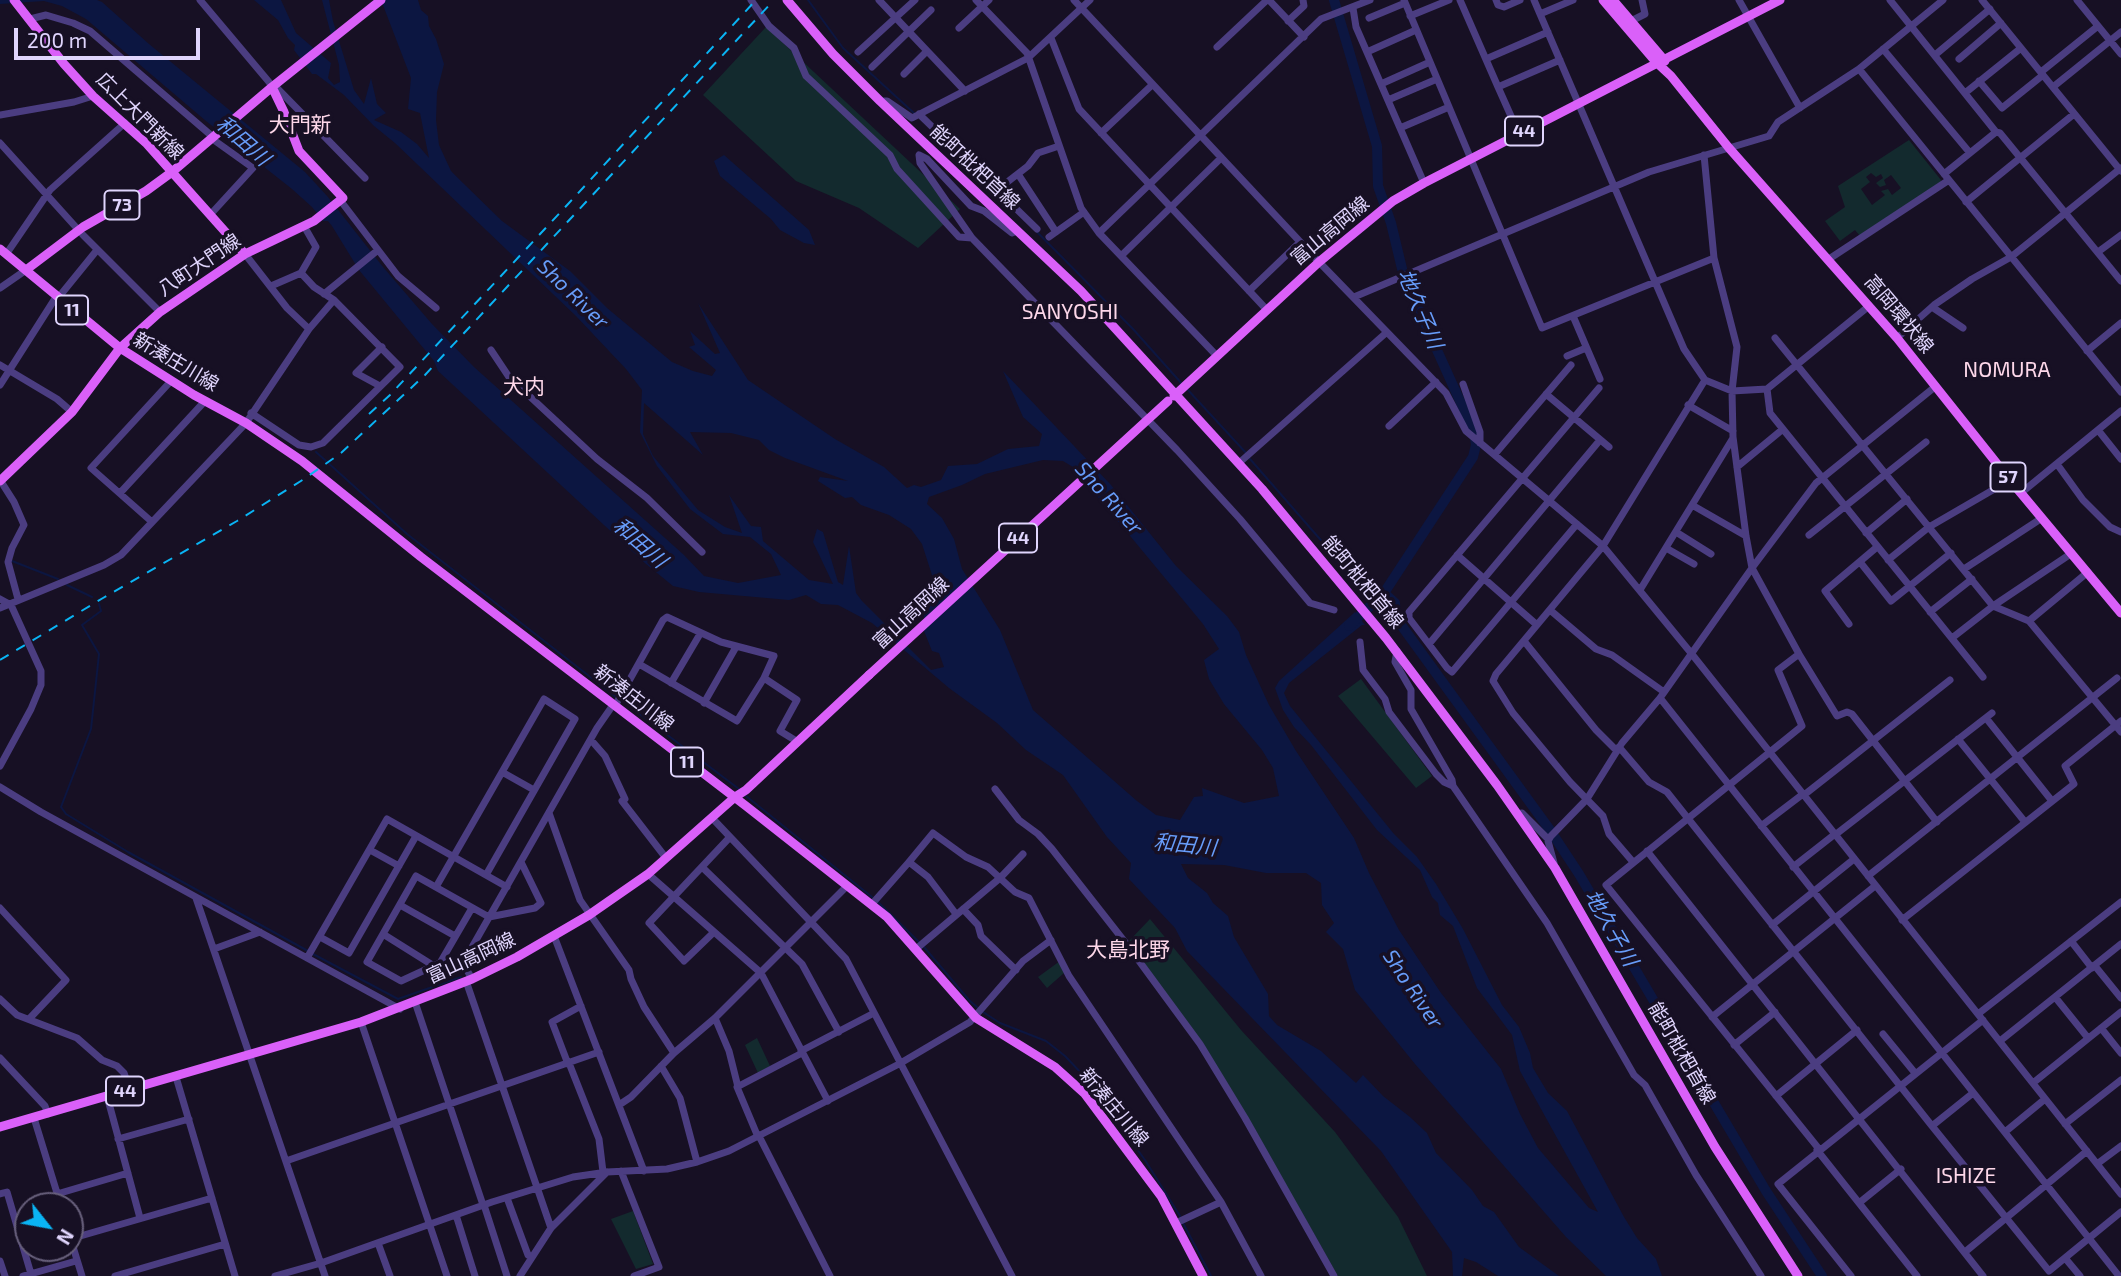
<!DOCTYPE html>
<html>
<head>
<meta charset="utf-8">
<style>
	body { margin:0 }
	#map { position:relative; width:2121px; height:1276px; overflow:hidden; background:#171024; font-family:"Exo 2",sans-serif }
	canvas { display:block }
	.north { position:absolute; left:14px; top:1192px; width:70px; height:70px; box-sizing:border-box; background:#171024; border:2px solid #675f7b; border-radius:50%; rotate:121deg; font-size:19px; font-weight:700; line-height:28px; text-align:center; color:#e0d5fd }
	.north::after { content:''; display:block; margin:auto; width:24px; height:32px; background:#0ab4f4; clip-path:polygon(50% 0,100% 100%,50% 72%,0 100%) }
	.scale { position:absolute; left:14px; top:28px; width:186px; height:32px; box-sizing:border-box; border:4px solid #e0d5fd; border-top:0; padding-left:9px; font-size:21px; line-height:24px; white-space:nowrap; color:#e0d5fd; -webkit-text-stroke:5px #171024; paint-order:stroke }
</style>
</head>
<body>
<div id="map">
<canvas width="2121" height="1276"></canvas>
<div class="north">N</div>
<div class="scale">200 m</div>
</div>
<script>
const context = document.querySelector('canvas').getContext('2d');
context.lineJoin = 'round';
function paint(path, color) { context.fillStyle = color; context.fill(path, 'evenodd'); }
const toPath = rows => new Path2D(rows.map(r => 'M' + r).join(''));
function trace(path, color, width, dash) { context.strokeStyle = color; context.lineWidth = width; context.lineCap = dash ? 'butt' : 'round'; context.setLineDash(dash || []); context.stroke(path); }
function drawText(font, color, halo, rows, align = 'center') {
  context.font = font + ' "Exo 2","Noto Sans JP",sans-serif'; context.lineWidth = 7; context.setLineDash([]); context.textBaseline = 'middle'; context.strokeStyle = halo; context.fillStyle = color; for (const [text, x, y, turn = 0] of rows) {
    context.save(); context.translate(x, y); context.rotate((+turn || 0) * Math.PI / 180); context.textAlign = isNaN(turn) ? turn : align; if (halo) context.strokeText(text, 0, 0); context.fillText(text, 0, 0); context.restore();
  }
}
paint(toPath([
	[766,27,960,209,918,248,859,208,796,181,703,95],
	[1909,140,1941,180,1940,185,1860,236,1855,230,1840,241,1825,221,1845,207,1838,186],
	[1871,173,1876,177,1881,174,1883,178,1876,183,1880,187,1886,185,1884,180,1891,175,1901,188,1892,195,1888,189,1881,191,1885,195,1872,205,1861,189,1870,182,1866,177],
	[1361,679,1432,776,1416,788,1338,696],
	[1150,919,1241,1030,1335,1132,1398,1217,1427,1276,1338,1276,1227,1083,1129,941],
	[1060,961,1064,973,1047,988,1038,977],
	[757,1038,770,1066,758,1073,745,1045],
	[633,1211,653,1264,636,1269,611,1219]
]), '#132a2e');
paint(toPath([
	[0,0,97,0,102,2,149,44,305,172,328,197,383,267,432,324,474,367,684,555,704,576,738,583,781,575,771,554,750,537,723,534,690,509,657,466,640,432,642,390,626,369,576,316,395,143,374,126,344,95,316,74,312,74,294,50,295,45,288,38,278,20,254,0,281,0,296,33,331,63,328,78,334,85,340,82,339,65,322,0,329,0,333,21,354,90,364,104,371,78,377,104,386,113,374,120,401,132,417,144,429,158,420,113,408,109,411,78,381,0,418,0,421,10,428,16,429,26,436,39,444,64,437,92,436,120,439,145,451,171,463,183,502,221,570,271,607,308,672,362,693,371,712,376,716,370,689,347,695,345,690,331,715,354,720,353,698,303,748,380,835,439,884,467,907,488,914,485,921,487,941,480,948,466,977,464,1008,449,1039,446,1042,434,1023,417,1003,371,1111,485,1176,566,1227,616,1239,632,1246,655,1269,705,1296,751,1354,838,1369,873,1399,930,1441,993,1501,1069,1520,1114,1538,1148,1589,1208,1598,1212,1520,1071,1512,1035,1477,988,1453,926,1440,915,1438,903,1432,897,1420,870,1377,830,1311,745,1294,727,1283,710,1275,688,1279,681,1355,612,1365,625,1362,625,1289,683,1284,693,1290,706,1394,834,1417,857,1436,884,1463,929,1502,1005,1519,1027,1530,1053,1533,1068,1548,1093,1567,1111,1624,1217,1637,1238,1656,1259,1662,1276,1606,1276,1566,1237,1415,1064,1355,990,1343,949,1326,932,1334,923,1322,905,1321,883,1306,873,1266,873,1224,865,1181,864,1188,878,1207,893,1213,903,1228,916,1234,937,1268,994,1269,1016,1277,1025,1321,1051,1356,1083,1363,1075,1383,1096,1410,1117,1427,1133,1436,1153,1472,1190,1483,1206,1494,1212,1519,1247,1559,1276,1498,1276,1476,1262,1464,1258,1462,1276,1453,1276,1452,1252,1381,1151,1187,951,1175,928,1129,879,1131,863,1107,837,1063,775,1026,750,997,723,949,688,872,623,838,605,821,604,806,595,789,600,699,592,673,586,646,564,438,371,434,361,359,270,332,226,328,221,323,221,312,207,292,189,206,121,86,19,62,6,44,1,0,4],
	[644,403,703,455,690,432,731,433,759,440,769,450,785,458,848,481,820,477,818,481,845,498,852,497,861,505,889,515,911,529,922,544,932,575,930,585,924,594,924,631,932,651,939,653,944,667,931,670,862,601,856,593,849,546,843,585,838,582,823,532,817,529,813,542,833,584,809,580,763,541,761,527,751,526,729,495,742,533,725,527,698,510,653,456,643,434],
	[1043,460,1063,461,1073,467,1203,624,1219,649,1204,660,1209,679,1224,704,1262,750,1273,768,1279,796,1244,803,1202,788,1203,796,1194,797,1180,820,1156,815,1137,801,1033,710,1000,630,962,569,954,539,942,518,927,504,929,497,962,485,985,474],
	[724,155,809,230,815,245,804,243,780,230,771,219,720,176,714,161]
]), '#0c1641');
trace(toPath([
	[808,0,843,48,915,114],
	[973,172,987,185],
	[1037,232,1133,329,1183,385],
	[1187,389,1247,454],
	[316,452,407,534,616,697],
	[1250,459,1367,593,1378,590,1384,593],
	[12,561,58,579],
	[67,585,92,597],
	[99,604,101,611,82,625,99,654,91,729,61,807,66,814,128,852,308,951],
	[621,700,739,789],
	[746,796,872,897],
	[877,901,920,943],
	[924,947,969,1000,978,1008],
	[313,954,398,999,461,977],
	[983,1012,1000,1023,1046,1041,1065,1056,1084,1076,1145,1160,1180,1216],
	[1182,1221,1211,1276]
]), '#0c1641', 2);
trace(toPath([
	[1334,0,1377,146,1378,186,1391,223,1404,277,1474,432,1476,445,1473,457,1384,593,1349,626],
	[1384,593,1395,603,1396,618,1550,830,1579,874,1766,1191,1822,1276]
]), '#0c1641', 10);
trace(toPath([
	[200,0,269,82,272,87],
	[751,0,769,26,794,48,806,76,890,155,897,169,959,237,972,238],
	[879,0,965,91],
	[976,0,1027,53,1081,208,1099,233,1217,356],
	[1074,0,1319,262,1446,393,1466,431,1603,546,1691,653,2121,1194],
	[1269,0,1304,37],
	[1404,0,1542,328,1714,258],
	[1460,0,1498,87,1560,60],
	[1496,0,1498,5,1504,7,1520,0],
	[1534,0,1684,349,1705,380,1732,391,1767,389,1869,306],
	[1739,0,1800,108],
	[1890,0,1996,132,1944,174],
	[1982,0,2121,171],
	[2077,0,2121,54],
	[1353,8,1356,27,1424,183],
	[1540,14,1573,0],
	[1410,16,1449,0],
	[1369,18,1405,3],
	[30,19,46,15,73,23,90,31,213,137],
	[1288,21,1304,6,1303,0],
	[1631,21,1645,14,1642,0],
	[959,28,989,0],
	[1051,38,1079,109,1267,310],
	[1217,47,1267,0],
	[1883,49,1970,153],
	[858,52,915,0],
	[1367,52,1416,30],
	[1935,55,1990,9],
	[1486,59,1548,32],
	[1959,59,2001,23],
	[872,67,931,10],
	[1859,69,2121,392],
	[2041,72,2098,26],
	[904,74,927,51],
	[1979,81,2002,108,2043,75],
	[1381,84,1430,62],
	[274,85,365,178],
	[1498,87,1519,134],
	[2053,87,2121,32],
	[1965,93,2021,48],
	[1388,100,1437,79],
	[880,101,887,101,912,118,1028,58,1090,0],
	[919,114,1037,229],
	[0,115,74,102,93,96],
	[1400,128,1449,107],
	[1996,132,2000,133,2121,281],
	[1101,133,1152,85],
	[0,143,83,235,160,312],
	[1704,155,1714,258,1737,347,1732,391,1733,437,1746,536,1752,568,1799,654,1778,670,1802,726,1606,885,1819,1149],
	[1018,174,1056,232],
	[997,190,1028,166,1038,153,1059,146],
	[340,200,398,276,436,308],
	[1966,202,2074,114],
	[210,215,253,168,211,138],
	[1017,231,1012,233,984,211,971,206,927,159,919,155,920,163,972,238,1177,450,1240,519,1310,603,1334,610],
	[1099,233,1321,19,1370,0],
	[1049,237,1084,212],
	[2098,252,2121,235],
	[7,253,50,190,125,123],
	[245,254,287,308,309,329],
	[1121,256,1221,158],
	[1829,259,1949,180],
	[301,273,316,247,304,226],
	[0,288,26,270],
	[1249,291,1300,242],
	[324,294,378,250],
	[1354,297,1649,172,1769,136,1778,122,1859,69,1943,0],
	[58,298,97,250],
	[1932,307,1963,328],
	[1573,316,1600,379],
	[1775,338,1993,606,2029,621,2121,732],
	[1897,338,1934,305,1972,279,2011,257,2121,168],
	[491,350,509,377,597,459,647,498,702,552],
	[2087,351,2121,323],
	[1567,356,1586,348],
	[0,365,57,399,72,412],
	[1463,384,1480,432,1480,443],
	[0,385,56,297],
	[380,386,356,373,382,347],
	[1767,389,1770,413,1983,677],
	[1546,394,1609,447],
	[1688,405,1733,431],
	[251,413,299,445,311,447,323,443,400,367,334,300,314,287,301,273,271,286],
	[1389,426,1436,382],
	[2098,430,2121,459],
	[1495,454,1571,365],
	[1239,463,1387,332],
	[2057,464,2083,500,2110,527,2121,532],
	[1737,467,1783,429],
	[0,480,14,502,24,525,12,548,8,562,18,599],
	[120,493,205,401],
	[2021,493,2121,411],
	[1692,505,1746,536],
	[152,522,91,468,171,381],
	[1577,524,1452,672,1447,668,1409,618,1409,612,1599,388],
	[1676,532,1711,554],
	[1866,533,1907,499],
	[1809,535,1926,442],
	[1666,548,1694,564],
	[1457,555,1537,625],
	[1888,560,1929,527,2010,480],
	[1860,562,1891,601,1951,553],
	[1964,569,2042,518],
	[1640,590,1733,438],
	[0,599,11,605,41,671,41,685,31,709,0,766],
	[0,608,104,565,121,555,246,423,309,329,334,300],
	[1550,610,1596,649,1612,655,1664,692],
	[1930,612,1972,579],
	[2029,621,2088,572],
	[1849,624,1825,591,1877,547],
	[1952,638,1993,606,2072,553],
	[1524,641,1596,730,1617,751],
	[1360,642,1363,670,1385,699,1389,712,1436,774,1444,782,1453,786,1547,923,1634,1075,1645,1085,1696,1175,1761,1276],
	[1429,644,1600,440],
	[1397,651,1395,662,1411,690,1411,709,1452,780,1453,786],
	[1799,654,1837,716,1847,712,1852,714,1937,822],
	[639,664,737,721,764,678],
	[671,683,700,634],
	[1660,698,2119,1276],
	[704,703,736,647],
	[615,706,663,620,667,617,721,642,774,656,764,678,797,700,780,731,798,742],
	[1986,718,2052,801],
	[1958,739,2025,822],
	[591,740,605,756,625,799,622,801,666,858],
	[1619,747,1649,782,1667,792,1932,1126,1973,1093],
	[502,772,534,790],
	[0,787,41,812,400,1009],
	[995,789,1019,820,1038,834,1052,849,1128,946,1200,1044,1245,1118,1334,1276],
	[1804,795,1950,680],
	[549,813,580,900,629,970,631,979,644,1007,674,1053],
	[1517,814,1522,813,1548,839],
	[713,819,846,959,1012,1276],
	[1761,826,1803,794],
	[1835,835,1992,713],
	[370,850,399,866],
	[1647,851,1983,1276],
	[1633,862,1609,834,1603,816,1570,782,1513,713,1493,681,1496,674,1603,546,1705,380],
	[1554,863,1548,841,1551,836,1587,799,1622,743,1660,698,1752,568,1816,483,1936,386],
	[702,867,802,964,839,1032],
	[1793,867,1835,834],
	[648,874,761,973,828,1101],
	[1868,876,2117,678],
	[436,887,544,699,575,719,486,875],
	[196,898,325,1276],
	[872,904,909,862],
	[400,905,455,936],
	[0,908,66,980,30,1018],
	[472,908,440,963,401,981,367,962,416,876,489,917,535,908,541,903,521,862],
	[963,909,978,925,981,936,1016,970],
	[956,914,928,877,909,862,933,833,966,857,988,867,1015,892,1029,898,1069,976,1221,1202,1261,1276],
	[1902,920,2074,784,2065,766,2121,721],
	[1772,925,1854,859],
	[714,932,684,961,649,923,730,837],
	[383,934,434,966],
	[554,936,644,1171],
	[320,937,349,953,416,836],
	[2071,941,2092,968],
	[214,949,260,932],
	[916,949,1000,878,1023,854],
	[307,958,387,819,507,887],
	[2095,966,2121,998],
	[472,979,463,963,597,728,613,705],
	[466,981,551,1228],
	[2055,997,2088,1038],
	[0,999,17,1015,77,1038,102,1060,117,1066,124,1073,130,1090],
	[415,1002,483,1205],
	[1978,1014,2121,902],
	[1712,1017,1875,886],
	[715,1018,729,1051,738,1087],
	[361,1022,447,1276],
	[2101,1028,2121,1053],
	[1883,1034,1915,1073],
	[2000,1041,2121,944],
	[1734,1045,1775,1012],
	[801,1051,874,1013],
	[0,1058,45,1106,48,1114],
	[569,1063,599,1139,603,1172],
	[568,1064,552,1022,581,1006],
	[661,1066,680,1098,697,1162],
	[176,1077,235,1276],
	[2033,1083,2121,1012],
	[107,1096,140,1218],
	[1776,1096,1857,1030],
	[619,1105,631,1097,674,1053,715,1018,847,886],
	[34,1118,61,1206],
	[2065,1124,2121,1080],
	[1932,1126,2049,1271,2121,1212],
	[2005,1132,2045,1099],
	[759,1136,830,1276],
	[758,1137,737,1087,802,1053],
	[118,1139,189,1119],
	[1817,1150,1859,1203,1901,1169],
	[286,1161,599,1052],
	[2097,1164,2121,1146],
	[621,1171,659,1267,634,1276],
	[0,1194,7,1192,31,1274],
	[57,1194,128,1173],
	[507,1198,528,1255,531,1257],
	[1859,1203,1917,1276],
	[484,1205,507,1276],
	[456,1215,475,1276],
	[1176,1223,1221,1202],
	[70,1237,82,1276],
	[70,1239,212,1198],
	[378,1243,390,1276],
	[1965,1252,2087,1151],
	[2065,1258,2080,1276],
	[0,1261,5,1276],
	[23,1276,76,1261],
	[115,1276,225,1244],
	[275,1276,321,1263,492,1202,573,1177,607,1172,667,1169,697,1162,729,1151,899,1064,970,1022,1023,961,1051,940],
	[520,1276,551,1228,607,1172],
	[1851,1276,1778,1184,1983,1020]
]), '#4b3d81', 7);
trace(toPath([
	[14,0,64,64,93,96,147,144,245,254],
	[787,0,833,54,880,101,1081,291,1262,489,1386,638,1497,785,1555,868,1715,1147,1798,1276],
	[1603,0,1656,62,1671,76,1729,148,1897,338,2010,480,2121,613],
	[1613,0,1665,61],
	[0,249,120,348,194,395,246,423,302,461,421,557,746,806,887,917,976,1018,1055,1067,1085,1094,1161,1196,1203,1276],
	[26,270,83,227,146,191,172,172,272,87,381,0],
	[1174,396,1319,262,1393,201,1424,183,1780,0],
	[0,481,72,412,120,348,160,312,245,254,314,221,343,198,299,151,284,112,272,87],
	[0,1127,361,1022,472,979,517,957,589,915,648,874,735,797,746,790,869,675]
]), '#da60f9', 9);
trace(toPath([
	[369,414,390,395,569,203,756,0],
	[0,660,103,598,237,521,304,479,341,453,425,375,774,0]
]), '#0ab4f4', 2, [10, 9]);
trace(toPath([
	[869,675,1168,401]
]), '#da60f9', 9);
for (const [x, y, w] of [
	[1524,131,38],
	[122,205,35],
	[72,310,32],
	[2008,477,35],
	[1018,538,38],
	[687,762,32],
	[125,1091,38]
]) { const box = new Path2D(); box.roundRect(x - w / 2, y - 14.5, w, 29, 5); context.fillStyle = '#171024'; context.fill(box); trace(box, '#e0d5fd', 2); }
drawText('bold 18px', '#e0d5fd', null, [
	["44",1524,131],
	["73",122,205],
	["11",72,310],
	["57",2008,477],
	["44",1018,538],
	["11",687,762],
	["44",125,1091]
]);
drawText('19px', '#e0d5fd', '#171024', [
	["広上大門新線",140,116,45],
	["能町枇杷首線",975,167,43],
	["富山高岡線",1330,231,-40],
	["八町大門線",199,265,-34],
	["高岡環状線",1899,314,50],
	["新湊庄川線",176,362,31],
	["能町枇杷首線",1363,582,50],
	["富山高岡線",911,613,-43],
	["新湊庄川線",634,698,38],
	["富山高岡線",471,958,-25],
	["能町枇杷首線",1682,1053,60],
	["新湊庄川線",1114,1107,50]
]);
drawText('21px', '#fdd7e9', '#171024', [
	["大門新",300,125],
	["SANYOSHI",1070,312],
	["NOMURA",2007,370],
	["犬内",524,387],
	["大島北野",1128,950],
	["ISHIZE",1966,1176]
]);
drawText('italic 21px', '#679cf9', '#171024', [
	["和田川",243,141,41],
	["Sho River",573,294,44],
	["地久子川",1420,309,67],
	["Sho River",1109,498,48],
	["和田川",640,543,41],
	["和田川",1185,845,6],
	["地久子川",1611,928,60],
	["Sho River",1413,989,56]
]);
</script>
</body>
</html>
